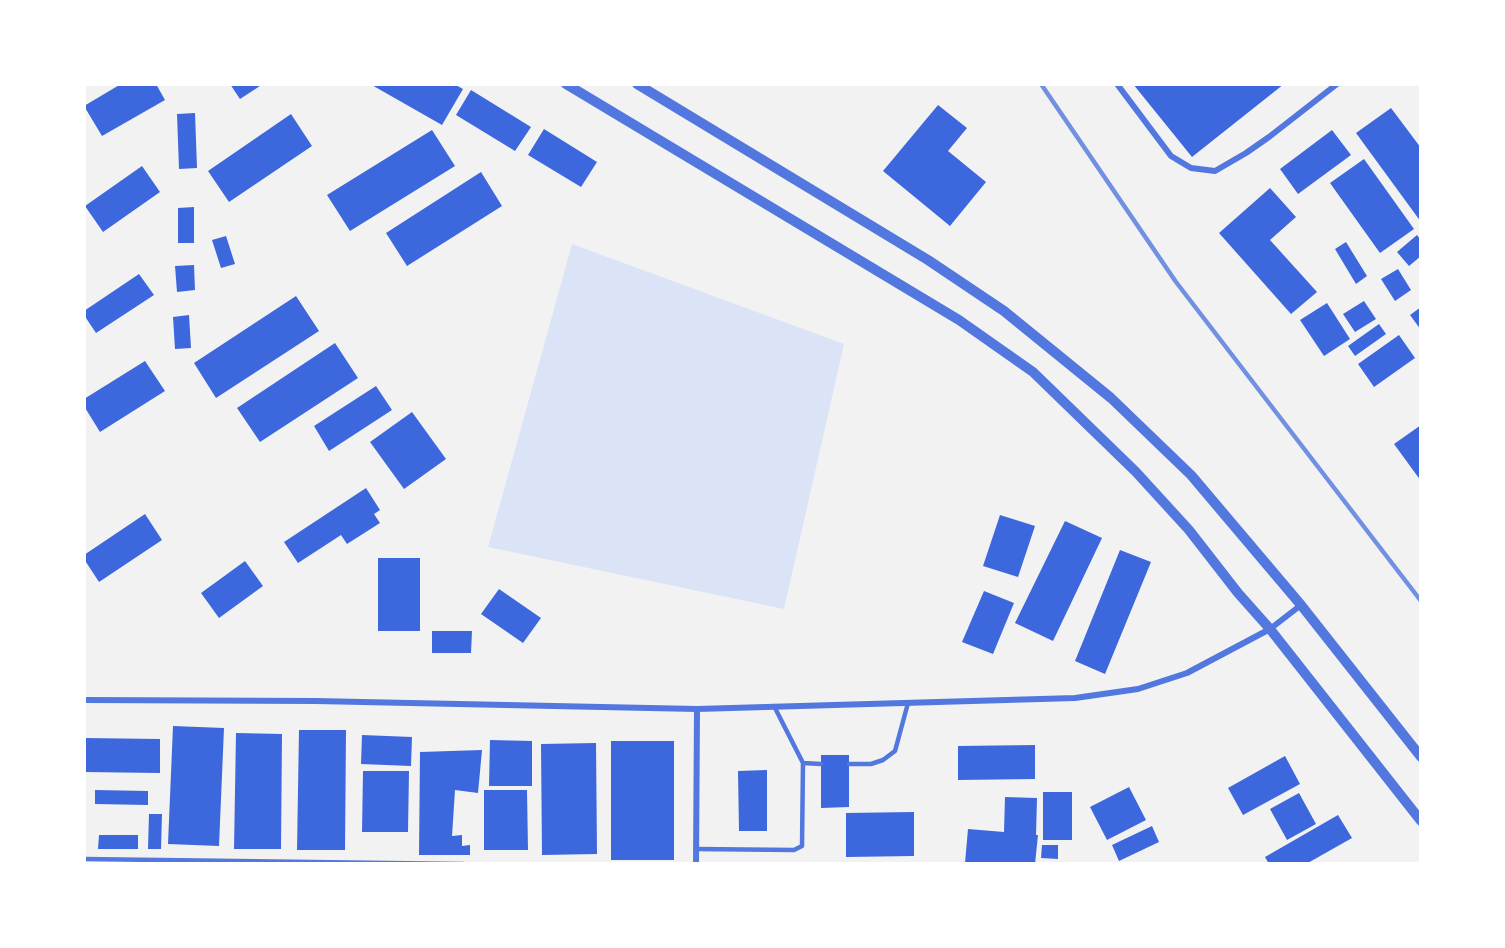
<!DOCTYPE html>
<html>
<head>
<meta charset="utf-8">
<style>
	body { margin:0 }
	#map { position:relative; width:1505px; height:948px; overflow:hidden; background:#f2f2f2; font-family:Georgia,serif }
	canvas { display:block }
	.frame { position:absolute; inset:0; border:86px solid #fff; pointer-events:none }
</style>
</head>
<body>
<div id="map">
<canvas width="1505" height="948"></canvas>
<div class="frame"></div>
</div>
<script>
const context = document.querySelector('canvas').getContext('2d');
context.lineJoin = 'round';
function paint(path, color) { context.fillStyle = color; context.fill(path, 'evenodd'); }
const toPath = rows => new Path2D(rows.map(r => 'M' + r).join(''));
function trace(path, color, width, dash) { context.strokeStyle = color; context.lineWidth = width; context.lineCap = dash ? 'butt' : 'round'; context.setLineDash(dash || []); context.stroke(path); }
paint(toPath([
	[572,244,844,344,784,609,488,547]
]), '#dbe4f7');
paint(toPath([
	[121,84,156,84,165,100,102,136,84,106],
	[230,84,263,84,240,99],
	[370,84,454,84,463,89,442,125],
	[1133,84,1284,84,1192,157],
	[471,90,531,127,515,151,456,115],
	[938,105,967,128,948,151,986,182,950,226,883,171],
	[1391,108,1421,148,1421,222,1356,133],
	[195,113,197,168,179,169,177,114],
	[291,114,312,146,229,202,208,171],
	[544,129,597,162,581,187,528,155],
	[432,130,455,166,350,231,327,195],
	[1332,130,1351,155,1298,194,1280,169],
	[1364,159,1414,229,1380,253,1330,183],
	[142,166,160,192,103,232,85,206],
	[481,172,502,206,407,266,386,233],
	[1270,188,1296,217,1270,240,1317,292,1291,314,1219,233],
	[194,207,194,243,178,243,178,208],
	[1417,235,1421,240,1421,256,1409,266,1397,252],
	[226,236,235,264,221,268,212,240],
	[1346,242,1367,276,1356,284,1335,249],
	[194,265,195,290,177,292,175,266],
	[1398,269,1411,290,1395,301,1381,279],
	[139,274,154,295,96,333,84,315,84,311],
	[296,296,319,331,216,398,194,363],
	[1364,301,1376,319,1355,332,1343,314],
	[1327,303,1350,339,1324,356,1300,320],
	[1421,307,1421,330,1410,315],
	[189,315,191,348,175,349,173,317],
	[1379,324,1386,334,1355,356,1348,346],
	[1399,335,1415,358,1374,387,1358,364],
	[335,343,358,378,260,442,237,408],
	[145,361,165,391,100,432,84,406,84,399],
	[376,386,392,410,329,451,314,426],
	[412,412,446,459,404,489,370,442],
	[1421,425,1421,481,1394,444],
	[366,488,380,510,374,514,380,523,347,544,341,535,298,563,284,542],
	[145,514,162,540,99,582,84,559,84,555],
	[1000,515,1035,526,1018,577,983,566],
	[1065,521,1102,538,1053,641,1015,623],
	[1120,550,1151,562,1105,674,1075,661],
	[378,558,420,558,420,631,378,631],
	[245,561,263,586,219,618,201,593],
	[499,589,541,618,523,643,481,614],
	[984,591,1014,603,993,654,962,642],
	[432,631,472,631,471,653,432,653],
	[173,726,224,728,219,846,168,844],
	[299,730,346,730,345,850,297,850],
	[236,733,282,734,281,849,234,849],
	[362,735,412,737,411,766,361,764],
	[84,738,160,739,160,773,84,772],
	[490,740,532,741,532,786,489,786],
	[611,741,674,741,674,860,611,860],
	[596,743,597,854,542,855,541,744],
	[1035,745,1035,779,958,780,958,746],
	[482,750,478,793,455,790,452,836,462,835,462,846,470,845,470,855,419,855,420,752],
	[821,755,849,755,849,807,821,808],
	[1285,756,1300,784,1243,815,1228,788],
	[767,770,767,831,739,831,738,771],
	[363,771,409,771,408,832,362,832],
	[1129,787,1146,820,1107,840,1090,807],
	[95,790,148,791,148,805,95,804],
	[484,790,527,790,528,850,484,850],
	[1043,792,1072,792,1072,840,1043,840],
	[1299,793,1316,824,1287,840,1270,809],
	[1005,797,1037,798,1036,835,1038,835,1035,864,965,863,968,829,1004,832],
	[914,812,914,856,846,857,846,813],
	[149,814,162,814,161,849,148,849],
	[1338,815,1352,838,1306,864,1269,864,1265,857],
	[1152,826,1159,842,1119,861,1112,845],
	[99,835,138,835,138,849,98,849],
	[1042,845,1058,845,1058,859,1041,858]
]), '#3d67dc');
trace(toPath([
	[803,763,821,764],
	[849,764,871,764,883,760,895,751,908,703],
	[696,849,794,850,802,846,803,763,774,706],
	[84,859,464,864]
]), '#5277de', 4.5);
trace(toPath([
	[1117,84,1171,156,1191,168,1215,171,1246,153,1269,137,1337,84],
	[84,700,315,701,697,709,1075,698,1138,689,1187,673,1270,629,1301,605],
	[696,864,697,709]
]), '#5277de', 6);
trace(toPath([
	[566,84,959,320,1033,372,1136,472,1189,530,1238,593,1270,629,1421,821],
	[637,84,928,260,1004,311,1111,398,1191,475,1301,605,1421,757]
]), '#5277de', 10);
trace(toPath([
	[1041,84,1176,282,1421,601]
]), '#7290e2', 4.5);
</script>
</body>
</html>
